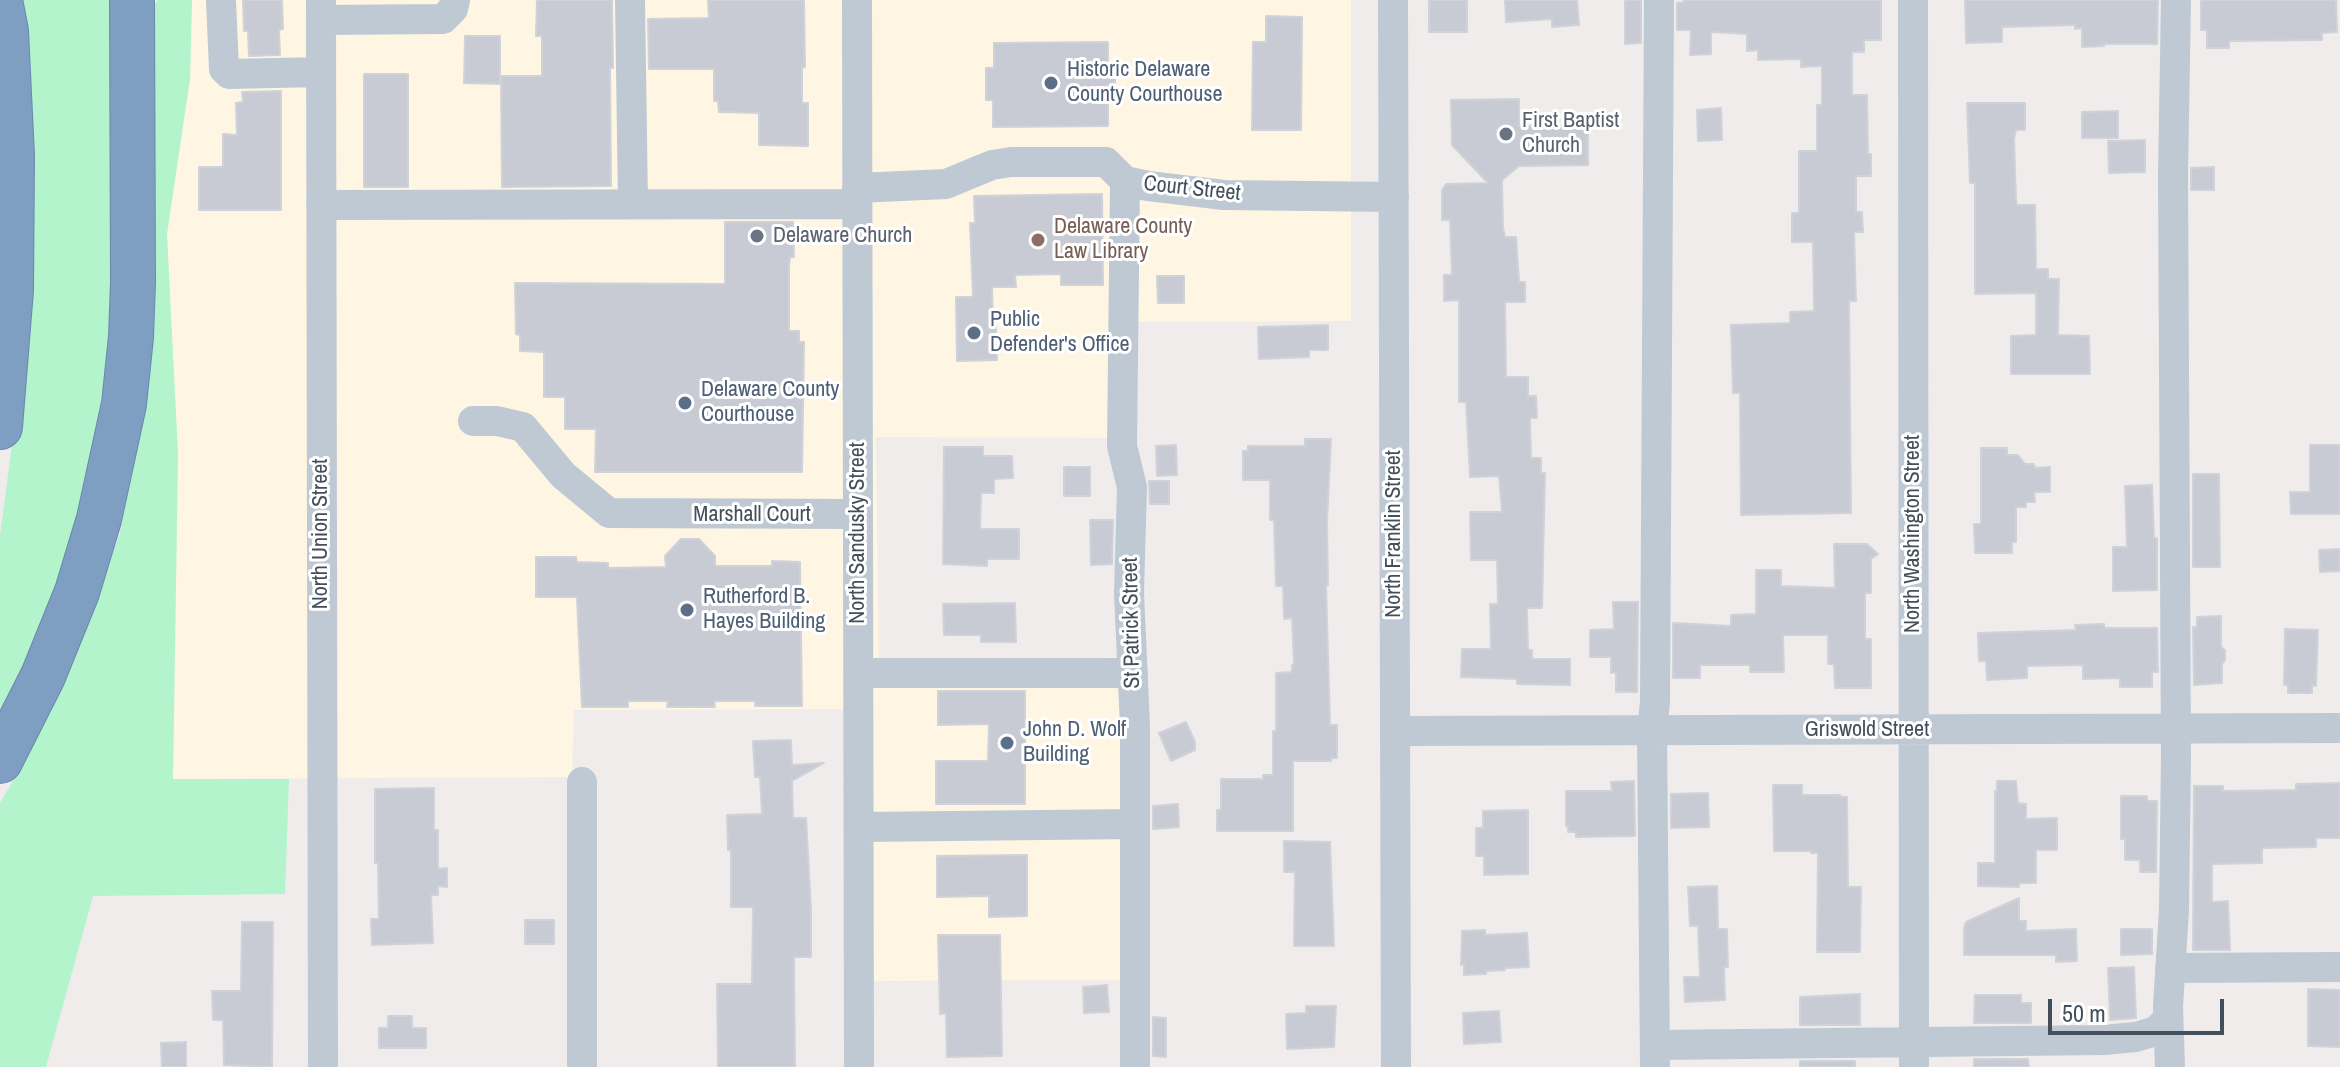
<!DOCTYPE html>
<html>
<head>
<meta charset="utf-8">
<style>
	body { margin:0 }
	#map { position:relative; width:2340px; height:1067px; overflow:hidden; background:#f0ecec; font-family:"Archivo Narrow",sans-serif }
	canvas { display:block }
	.scale { position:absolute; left:2048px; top:999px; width:176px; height:36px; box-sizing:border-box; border:4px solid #43505c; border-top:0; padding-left:10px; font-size:24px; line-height:28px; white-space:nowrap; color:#43505c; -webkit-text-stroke:6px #fff; paint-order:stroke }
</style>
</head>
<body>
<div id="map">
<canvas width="2340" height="1067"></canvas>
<div class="scale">50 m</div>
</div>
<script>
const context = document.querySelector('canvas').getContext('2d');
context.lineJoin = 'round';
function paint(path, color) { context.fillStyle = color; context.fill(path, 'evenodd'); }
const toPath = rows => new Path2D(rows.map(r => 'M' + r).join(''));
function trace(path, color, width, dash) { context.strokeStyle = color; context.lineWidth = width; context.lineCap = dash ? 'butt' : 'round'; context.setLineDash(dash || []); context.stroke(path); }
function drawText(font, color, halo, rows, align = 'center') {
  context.font = font + ' "Archivo Narrow",sans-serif'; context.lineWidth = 6; context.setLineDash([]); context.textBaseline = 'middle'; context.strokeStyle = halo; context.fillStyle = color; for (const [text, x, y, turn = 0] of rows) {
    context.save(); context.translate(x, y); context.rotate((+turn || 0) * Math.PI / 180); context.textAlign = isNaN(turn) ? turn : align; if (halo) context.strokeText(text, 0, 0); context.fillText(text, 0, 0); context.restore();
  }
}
paint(toPath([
	[192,0,1351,0,1351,321,1133,322,1132,438,876,437,879,663,1138,657,1140,980,849,981,844,709,574,710,572,777,173,779,178,454,167,234,190,79]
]), '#fef6e2');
paint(toPath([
	[6,0,117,0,117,334,89,514,0,742,0,535,23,362],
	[158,0,192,0,190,79,167,234,178,454,173,779,289,779,285,894,93,896,46,1067,0,1067,0,803,22,765,80,639,120,533,136,444,151,10]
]), '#b4f4cd');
const building = toPath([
	[243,0,282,0,283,29,279,30,280,55,249,56,248,31,244,31,243,0],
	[537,0,612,0,613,68,610,68,611,186,502,187,501,76,542,76,542,36,536,36,537,0],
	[708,0,804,0,805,67,802,68,802,103,808,103,808,146,759,145,759,113,719,112,718,101,714,101,714,69,649,69,648,19,709,18,708,0],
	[1429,0,1467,0,1467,32,1429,32,1429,0],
	[1505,0,1577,0,1579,25,1552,27,1552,19,1506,22,1505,0],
	[1625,0,1641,0,1641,43,1625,44,1625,0],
	[1684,0,1881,0,1881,40,1864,40,1864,52,1852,52,1852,95,1867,95,1868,154,1871,154,1871,176,1856,176,1856,212,1862,212,1863,232,1854,232,1856,301,1849,301,1851,513,1741,515,1740,393,1733,393,1731,325,1790,323,1790,312,1814,311,1813,242,1792,242,1792,213,1799,213,1799,151,1817,151,1817,105,1822,105,1822,66,1801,67,1801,59,1758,60,1758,50,1747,51,1747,34,1711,32,1711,54,1690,55,1691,30,1677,30,1677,3,1684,2,1684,0],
	[1965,0,2158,0,2157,44,2104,44,2104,46,2082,47,2082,28,2075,29,2075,25,2002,27,2002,42,1966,43,1965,0],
	[2201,0,2336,0,2337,32,2322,33,2322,40,2229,41,2229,48,2207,48,2207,30,2201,30,2201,0],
	[1266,16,1302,17,1301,130,1252,130,1253,42,1266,42,1266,16],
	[465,36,500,36,500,84,464,83,465,36],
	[1108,42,1108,68,1115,68,1115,98,1108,98,1108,126,993,127,993,100,986,100,986,68,994,68,994,43,1108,42],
	[364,74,408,74,408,187,364,187,364,74],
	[281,91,281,210,199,210,199,167,223,167,223,134,237,135,236,103,243,102,242,92,281,91],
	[1519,99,1519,126,1588,125,1588,165,1519,166,1502,180,1503,228,1505,237,1516,237,1519,282,1525,282,1525,302,1505,302,1506,377,1528,377,1528,396,1536,396,1537,418,1530,418,1531,458,1541,458,1541,473,1545,473,1542,608,1527,608,1528,650,1532,650,1532,659,1570,659,1570,685,1517,684,1517,679,1461,677,1462,649,1491,649,1490,604,1498,604,1497,560,1471,560,1470,512,1502,512,1499,476,1470,477,1466,402,1459,402,1459,300,1444,301,1444,275,1452,275,1450,220,1442,220,1442,190,1446,184,1488,183,1452,145,1451,100,1519,99],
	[1967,103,2025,103,2025,130,2016,130,2014,139,2016,201,2017,205,2035,205,2036,269,2048,269,2048,279,2059,279,2058,335,2089,336,2090,374,2011,374,2011,336,2036,335,2036,293,1975,294,1975,183,1970,183,1967,103],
	[1721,108,1722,140,1698,141,1697,110,1721,108],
	[2118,111,2118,138,2082,138,2082,112,2118,111],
	[2145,140,2145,172,2109,173,2108,141,2145,140],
	[2214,167,2214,190,2191,190,2191,168,2214,167],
	[1102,194,1103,285,1061,285,1061,274,1015,275,1016,287,992,287,993,326,996,326,997,360,957,361,956,297,973,297,970,223,975,223,974,196,1102,194],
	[725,222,793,222,794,257,790,257,789,266,789,331,799,331,799,342,804,342,802,472,595,472,596,429,565,429,565,397,544,397,544,352,520,351,520,335,516,334,515,283,725,284,725,222],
	[1157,276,1184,276,1184,303,1158,303,1157,276],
	[1328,325,1328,350,1309,350,1309,357,1259,359,1258,327,1328,325],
	[1305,439,1331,439,1327,521,1328,585,1326,585,1330,725,1337,725,1337,758,1331,758,1331,761,1293,761,1293,831,1217,831,1217,810,1221,810,1221,779,1263,779,1263,775,1273,775,1273,731,1276,731,1276,673,1292,672,1292,665,1294,665,1292,618,1284,619,1283,586,1276,586,1274,520,1270,520,1270,480,1243,480,1243,451,1248,451,1248,446,1305,446,1305,439],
	[1176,445,1177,475,1157,476,1156,446,1176,445],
	[2310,445,2340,445,2340,514,2291,514,2290,492,2310,492,2310,445],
	[944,447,983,447,983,456,1012,456,1013,478,994,479,994,493,981,493,980,529,1019,529,1019,559,987,559,987,566,943,564,944,447],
	[1981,448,2007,448,2007,455,2018,455,2025,464,2034,464,2035,468,2050,467,2050,492,2034,492,2035,502,2026,502,2026,507,2016,507,2016,542,2012,542,2012,553,1975,553,1974,524,1981,524,1981,448],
	[1064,467,1090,467,1090,496,1064,496,1064,467],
	[2193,474,2219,474,2220,567,2193,567,2193,474],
	[1149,481,1169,481,1169,504,1150,504,1149,481],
	[2152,485,2154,538,2157,538,2157,590,2113,591,2113,547,2127,547,2125,486,2152,485],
	[1090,520,1113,520,1112,564,1091,565,1090,520],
	[681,539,699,539,715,556,715,566,772,566,772,561,800,562,802,706,755,706,755,701,714,701,715,707,667,707,668,701,628,701,628,707,582,707,577,597,536,597,536,557,576,557,577,562,608,563,608,568,666,567,665,556,681,539],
	[1834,544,1867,544,1878,554,1871,559,1871,593,1865,593,1865,639,1871,639,1871,688,1835,688,1834,664,1828,664,1828,635,1783,635,1784,672,1750,672,1750,665,1700,665,1700,678,1673,678,1673,623,1731,626,1731,615,1756,614,1756,570,1781,570,1781,586,1835,588,1834,544],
	[2340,549,2340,571,2320,572,2319,550,2340,549],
	[1613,602,1638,602,1637,692,1616,692,1616,672,1611,673,1611,657,1590,657,1590,630,1614,629,1613,602],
	[1015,603,1016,642,981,642,981,635,944,635,943,604,1015,603],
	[2221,616,2221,647,2225,650,2225,660,2222,664,2222,683,2194,685,2193,627,2197,627,2197,617,2221,616],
	[2104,624,2104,628,2157,628,2158,672,2152,672,2152,687,2120,687,2120,678,2083,679,2083,665,2027,666,2027,678,1987,680,1986,661,1979,661,1978,633,2076,630,2075,625,2104,624],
	[2285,629,2318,630,2316,686,2312,685,2312,693,2288,693,2288,685,2284,685,2285,629],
	[938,691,1025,691,1025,804,936,804,936,761,988,761,989,724,938,725,938,691],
	[1186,722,1195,742,1195,750,1171,761,1159,733,1186,722],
	[791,740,792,765,824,763,792,781,793,818,806,818,811,909,811,957,794,957,795,1067,718,1067,717,984,752,984,753,907,731,907,731,850,728,850,727,815,762,814,760,777,755,777,753,741,791,740],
	[1634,781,1635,836,1576,837,1576,832,1568,832,1568,826,1566,826,1566,791,1612,791,1611,782,1634,781],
	[1997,781,2016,781,2018,803,2026,804,2026,819,2057,818,2057,850,2036,850,2036,883,2019,883,2019,887,1978,886,1978,863,1995,863,1995,791,1997,791,1997,781],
	[2340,783,2340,838,2316,838,2316,847,2262,848,2262,863,2212,864,2212,902,2228,901,2230,950,2193,950,2194,786,2223,786,2223,791,2296,790,2296,784,2340,783],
	[1773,785,1802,785,1802,795,1840,795,1840,797,1847,797,1848,887,1861,887,1860,952,1817,952,1818,853,1811,853,1811,851,1774,851,1773,785],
	[434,788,434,830,438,830,438,869,447,868,447,887,438,886,438,895,431,895,433,943,372,945,371,919,379,919,378,863,375,863,375,789,434,788],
	[1708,793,1709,827,1671,828,1671,794,1708,793],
	[2121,796,2147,796,2147,801,2157,801,2156,872,2140,872,2140,860,2125,860,2125,839,2121,839,2121,796],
	[1178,804,1179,827,1153,829,1153,806,1178,804],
	[1528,810,1528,874,1484,875,1484,856,1476,856,1476,828,1483,828,1483,811,1528,810],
	[1284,841,1330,842,1334,946,1294,946,1295,872,1284,872,1284,841],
	[1027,855,1027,916,989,917,989,896,937,897,937,856,1027,855],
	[1717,886,1718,929,1727,929,1728,967,1724,967,1725,1000,1685,1002,1684,977,1700,977,1698,926,1690,926,1688,887,1717,886],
	[2019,898,2019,921,2026,921,2026,931,2076,929,2077,961,2056,962,2056,955,1964,955,1964,928,1966,922,2019,898],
	[525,920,554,920,554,944,525,944,525,920],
	[242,922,273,922,272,1067,224,1065,223,1020,213,1020,212,991,241,991,242,922],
	[2121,929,2152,929,2152,954,2121,955,2121,929],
	[1485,930,1485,935,1527,933,1529,967,1505,968,1505,970,1486,971,1486,974,1464,975,1464,964,1461,965,1462,931,1485,930],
	[938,935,1000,935,1002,1056,947,1057,946,1013,940,1014,938,935],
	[2134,967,2136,1018,2110,1020,2108,968,2134,967],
	[1107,985,1109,1012,1084,1013,1083,987,1107,985],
	[2308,989,2340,990,2340,1047,2308,1046,2308,989],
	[1860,994,1860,1025,1800,1025,1800,997,1860,994],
	[1975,995,2021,995,2021,1003,2031,1003,2031,1023,1974,1023,1975,995],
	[1306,1006,1336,1006,1334,1047,1287,1049,1286,1014,1306,1013,1306,1006],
	[1499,1011,1501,1042,1464,1044,1463,1013,1499,1011],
	[388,1016,412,1016,412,1028,426,1028,426,1048,379,1048,379,1028,388,1028,388,1016],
	[1153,1017,1166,1018,1166,1057,1153,1056,1153,1017],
	[186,1042,186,1067,162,1067,161,1043,186,1042],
	[1974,1059,2028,1059,2029,1067,1974,1067,1974,1059],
	[1800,1061,1855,1061,1855,1067,1800,1067,1800,1061]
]);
paint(building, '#c8cbd3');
trace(building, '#d0d2d9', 2);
const highway = toPath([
	[0,427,11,290,12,156,6,31,0,0],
	[0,761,43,676,77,592,99,519,124,404,131,337,133,282,132,0]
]);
trace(highway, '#6989ae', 46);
trace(toPath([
	[321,0,323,1067],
	[630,0,633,204],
	[857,0,859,1067],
	[1393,0,1396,1067],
	[1913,0,1914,1067],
	[221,1,224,69,229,74,321,72],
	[321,20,443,19,453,9,455,0],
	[1125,181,1122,446,1132,487,1129,593,1135,726,1135,1067],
	[857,188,946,184,992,165,1011,162,1106,162,1125,181,1148,186,1224,195,1394,197],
	[321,205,857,204],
	[473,421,497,421,523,427,563,475,609,513,858,514],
	[859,673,1133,673],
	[1395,731,2340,728],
	[582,782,582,1067],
	[860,827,1135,824],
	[2170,968,2340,967],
	[1655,1045,2103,1040,2136,1037,2156,1031,2168,1019],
	[1655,1067,1652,730,1655,702,1659,0],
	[2170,1067,2168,1006,2174,910,2176,757,2173,175,2176,0]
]), '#bec9d4', 30);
trace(highway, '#7e9ec2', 44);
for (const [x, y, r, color] of [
	[1051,83,8,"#5c6f8a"],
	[1506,134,8,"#6b7280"],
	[757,236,8,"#6b7280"],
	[1038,240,8,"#8d6e63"],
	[974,333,8,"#5c6f8a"],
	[685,403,8,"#5c6f8a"],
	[687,610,8,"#5c6f8a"],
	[1007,743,8,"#5c6f8a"]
]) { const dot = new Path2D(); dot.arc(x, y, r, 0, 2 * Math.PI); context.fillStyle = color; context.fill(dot); trace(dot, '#fff', 3); }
drawText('22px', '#4e5e75', '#fff', [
	["Historic Delaware",1067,70],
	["County Courthouse",1067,95],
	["Public",990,320],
	["Defender's Office",990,345],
	["Delaware County",701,390],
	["Courthouse",701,415],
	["Rutherford B.",703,597],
	["Hayes Building",703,622],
	["John D. Wolf",1023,730],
	["Building",1023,755]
], 'left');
drawText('22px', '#5b616d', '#fff', [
	["First Baptist",1522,121],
	["Church",1522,146],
	["Delaware Church",773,236]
], 'left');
drawText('22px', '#43505c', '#fff', [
	["Court Street",1192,189,6],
	["Marshall Court",752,515],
	["North Sandusky Street",858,533,-90],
	["North Union Street",321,534,-90],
	["North Franklin Street",1394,534,-90],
	["North Washington Street",1913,534,-90],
	["St Patrick Street",1132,623,-91],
	["Griswold Street",1867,730]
]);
drawText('22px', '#785e54', '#fff', [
	["Delaware County",1054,227],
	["Law Library",1054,252]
], 'left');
</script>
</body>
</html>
